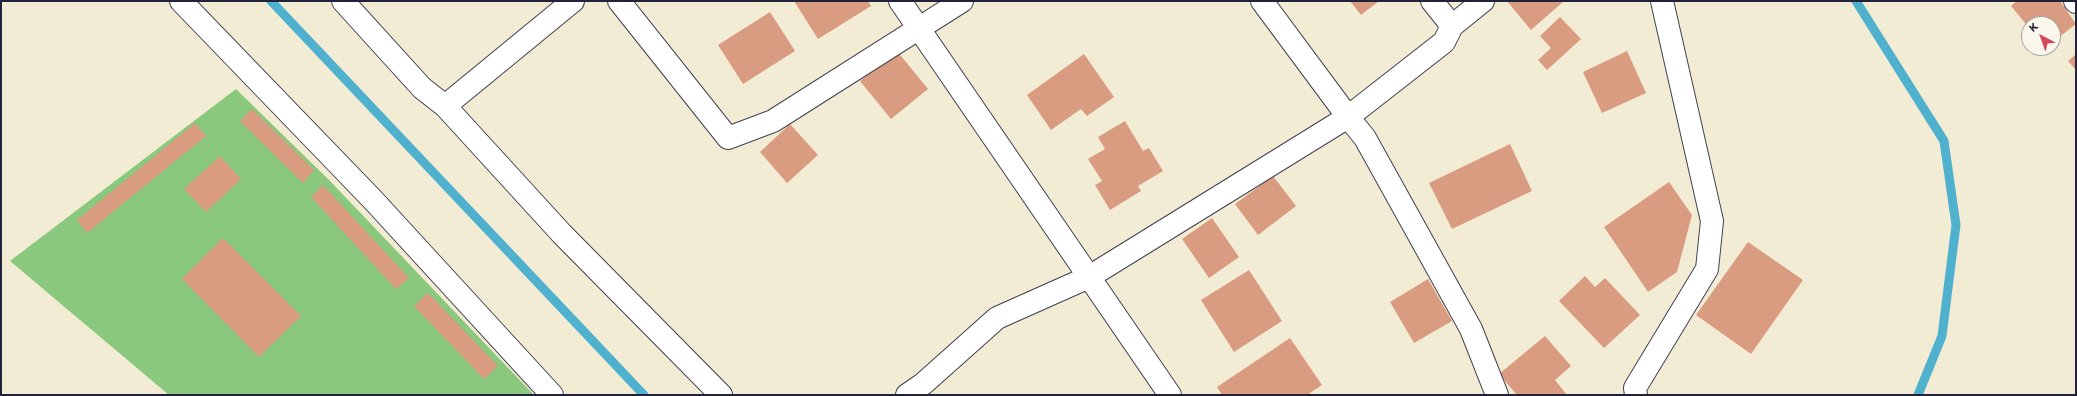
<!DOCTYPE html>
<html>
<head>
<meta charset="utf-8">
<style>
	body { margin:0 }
	#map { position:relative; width:2077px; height:396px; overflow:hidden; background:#f3ecd5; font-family:Itim,sans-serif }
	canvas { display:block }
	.frame { position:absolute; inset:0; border:2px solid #22223b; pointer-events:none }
	.north { position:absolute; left:2021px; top:16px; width:40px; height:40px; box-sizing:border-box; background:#fbf7ec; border:1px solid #a4a2a5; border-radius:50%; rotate:319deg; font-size:11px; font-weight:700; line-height:16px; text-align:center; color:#22223b }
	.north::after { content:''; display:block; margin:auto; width:14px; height:18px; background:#d1495b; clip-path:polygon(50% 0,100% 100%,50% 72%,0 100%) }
</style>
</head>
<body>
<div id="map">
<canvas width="2077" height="396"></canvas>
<div class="frame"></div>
<div class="north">K</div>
</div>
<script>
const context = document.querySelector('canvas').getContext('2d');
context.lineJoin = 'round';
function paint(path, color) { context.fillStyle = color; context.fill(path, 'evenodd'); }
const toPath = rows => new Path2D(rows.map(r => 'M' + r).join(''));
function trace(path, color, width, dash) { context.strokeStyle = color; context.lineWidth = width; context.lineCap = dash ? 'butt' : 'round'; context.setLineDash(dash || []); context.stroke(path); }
paint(toPath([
	[236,89,330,181,534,395,169,395,10,261]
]), '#8ac87d');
trace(toPath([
	[271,1,644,395],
	[1856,1,1944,141,1956,225,1942,336,1918,395]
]), '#4fb1ce', 9);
paint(toPath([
	[794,1,868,1,871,6,818,39],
	[1350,1,1379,1,1361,15],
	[1507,1,1564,1,1531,30],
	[2017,1,2060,1,2076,24,2053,42,2053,24,2029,24,2029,28,2011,6],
	[770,12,795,51,743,84,718,45],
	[1560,17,1581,39,1547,70,1538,60,1551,48,1540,36],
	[897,51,928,89,891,119,860,81],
	[1627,51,1646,93,1602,113,1583,72],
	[1084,54,1114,97,1087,116,1081,109,1051,130,1027,95],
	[2076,54,2076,70,2068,61],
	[252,109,314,170,303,183,240,121],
	[1125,121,1143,151,1149,148,1163,171,1138,186,1141,191,1110,210,1095,185,1102,181,1088,159,1105,149,1098,137],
	[195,123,206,136,87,233,77,220],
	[790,124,818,155,787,183,760,152],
	[1510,144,1532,191,1452,229,1429,183],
	[220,156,241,179,206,212,184,189],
	[1273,176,1296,206,1258,235,1235,204],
	[1669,182,1692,215,1677,272,1648,292,1604,227],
	[323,185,409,278,396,289,311,197],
	[1212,218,1239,257,1209,278,1182,239],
	[223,238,301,316,259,357,182,279],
	[1748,242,1803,280,1751,354,1696,315],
	[1249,270,1282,321,1234,352,1201,300],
	[1585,276,1595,287,1605,278,1640,315,1604,348,1559,301],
	[1428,279,1452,321,1414,343,1390,302],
	[428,293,498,366,484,379,414,306],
	[1545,336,1571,366,1555,380,1567,395,1517,395,1499,374],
	[1290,338,1322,385,1307,395,1222,395,1217,387]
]), '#da9c81');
const street = toPath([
	[181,1,374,201,552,395],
	[343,1,422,88,445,106,573,1],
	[619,1,728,138,773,121,962,1],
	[900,1,1170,395],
	[1262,1,1348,117,1365,138,1471,329,1497,395],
	[1432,1,1452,26],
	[2075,1,2076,2],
	[445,106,562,234,721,395],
	[907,395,923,384,997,318,1089,277,1348,117,1444,42,1452,26,1483,1],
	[1636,395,1635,388,1707,269,1712,221,1662,1]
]);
trace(street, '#414052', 24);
trace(street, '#fff', 22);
</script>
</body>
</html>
